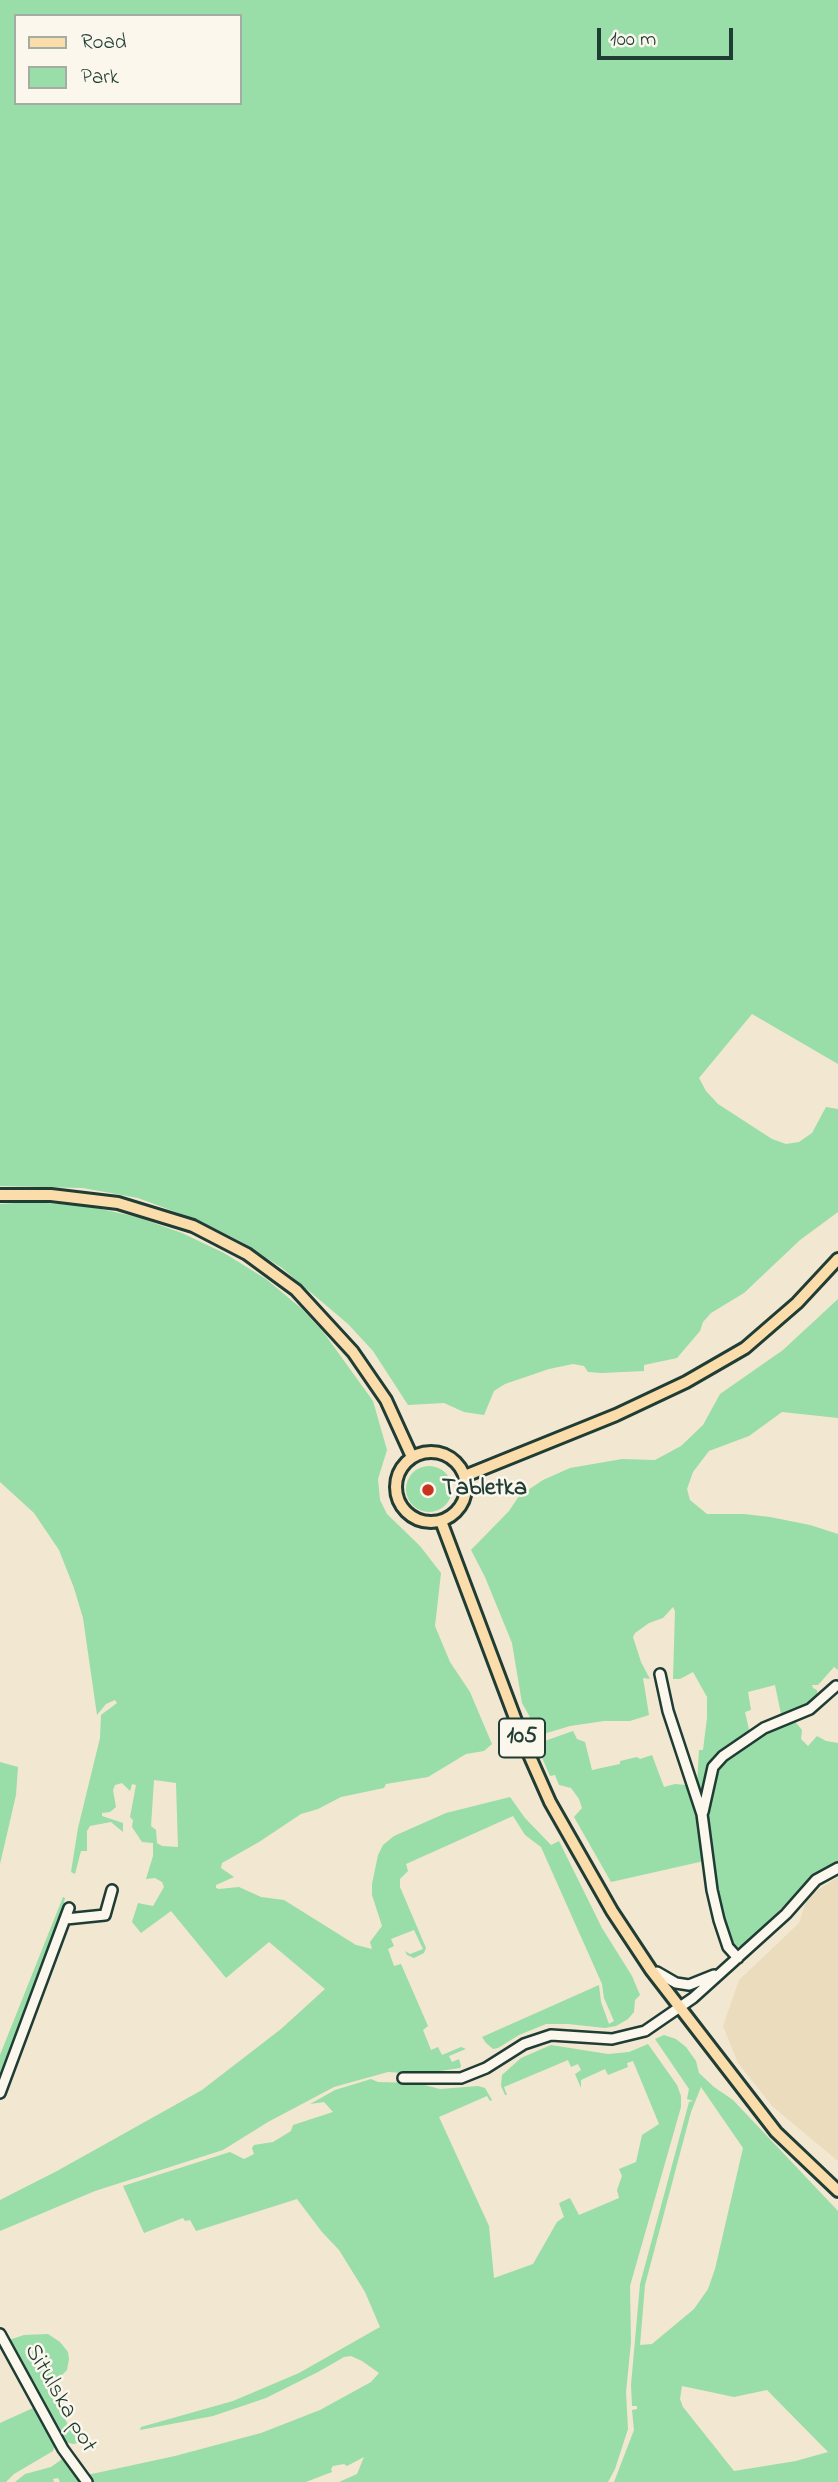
<!DOCTYPE html>
<html>
<head>
<meta charset="utf-8">
<style>
	body { margin:0 }
	#map { position:relative; width:838px; height:2482px; overflow:hidden; background:#f2e7d1; font-family:"Indie Flower",sans-serif }
	canvas { display:block }
	.legend { position:absolute; left:14px; top:14px; width:228px; height:91px; box-sizing:border-box; background:#fbf7ec; border:2px solid #a3ada2; margin:0; padding:9px 12px; list-style:none; font-size:21px; color:#1f3d34 }
	.legend li { display:flex; align-items:center; gap:14px; height:35px }
	.legend b { width:35px; border:2px solid #a3ada2 }
	.scale { position:absolute; left:597px; top:28px; width:136px; height:32px; box-sizing:border-box; border:4px solid #1f3d34; border-top:0; padding-left:9px; font-size:21px; line-height:24px; white-space:nowrap; color:#1f3d34; -webkit-text-stroke:5px #fbf7ec; paint-order:stroke }
</style>
</head>
<body>
<div id="map">
<canvas width="838" height="2482"></canvas>
<ul class="legend">
<li><b style="height:9px;background:#faddab"></b>Road</li>
<li><b style="height:19px;background:#99dda8"></b>Park</li>
</ul>
<div class="scale">100 m</div>
</div>
<script>
const context = document.querySelector('canvas').getContext('2d');
context.lineJoin = 'round';
function paint(path, color) { context.fillStyle = color; context.fill(path, 'evenodd'); }
const toPath = rows => new Path2D(rows.map(r => 'M' + r).join(''));
function trace(path, color, width, dash) { context.strokeStyle = color; context.lineWidth = width; context.lineCap = dash ? 'butt' : 'round'; context.setLineDash(dash || []); context.stroke(path); }
function drawText(font, color, halo, rows, align = 'center') {
  context.font = font + ' "Indie Flower",sans-serif'; context.lineWidth = 5; context.setLineDash([]); context.textBaseline = 'middle'; context.strokeStyle = halo; context.fillStyle = color; for (const [text, x, y, turn = 0] of rows) {
    context.save(); context.translate(x, y); context.rotate((+turn || 0) * Math.PI / 180); context.textAlign = isNaN(turn) ? turn : align; if (halo) context.strokeText(text, 0, 0); context.fillText(text, 0, 0); context.restore();
  }
}
paint(toPath([
	[838,1877,838,2161,773,2107,738,2063,723,2026,739,1980,799,1923,806,1901,813,1893]
]), '#ecdcbe');
paint(toPath([
	[0,0,838,0,838,1064,752,1014,699,1078,706,1091,718,1104,772,1139,786,1144,799,1142,812,1133,826,1107,838,1109,838,1212,800,1240,744,1293,711,1313,703,1322,700,1331,677,1358,644,1365,644,1371,602,1373,588,1372,584,1366,573,1364,549,1369,505,1384,494,1391,484,1415,464,1412,444,1403,408,1405,373,1351,348,1324,282,1268,240,1241,200,1221,138,1198,83,1188,0,1186],
	[16,16,240,16,240,103,16,103],
	[31,1202,87,1206,137,1217,182,1233,224,1253,266,1279,302,1309,324,1333,373,1401,387,1450,378,1479,380,1500,387,1514,420,1546,441,1573,435,1626,450,1662,470,1692,492,1744,484,1751,466,1754,428,1777,386,1784,384,1788,341,1797,318,1809,301,1814,259,1842,222,1863,221,1868,234,1877,216,1885,216,1888,219,1889,239,1887,261,1897,284,1900,356,1945,372,1949,370,1942,382,1926,372,1895,372,1884,378,1855,383,1845,394,1836,446,1813,510,1797,525,1818,551,1845,559,1841,602,1928,632,1976,640,1995,635,2000,634,2012,628,2019,616,2026,605,2028,568,2024,546,2024,519,2035,498,2048,493,2049,486,2043,482,2037,599,1985,601,2002,609,2024,614,2021,604,1998,602,1984,541,1847,525,1835,513,1816,406,1864,408,1871,400,1879,400,1887,426,1948,424,1953,414,1958,407,1955,405,1951,410,1954,423,1949,414,1930,391,1939,394,1946,388,1949,394,1966,401,1964,428,2026,423,2030,431,2050,438,2047,442,2055,461,2047,466,2049,449,2056,452,2062,459,2059,461,2066,460,2068,420,2074,388,2072,334,2087,268,2122,223,2150,95,2191,0,2231,0,2200,57,2171,202,2090,281,2029,325,1989,269,1942,226,1978,171,1911,141,1933,132,1922,138,1903,153,1906,164,1887,162,1882,155,1878,146,1879,153,1856,153,1843,142,1842,132,1827,133,1820,130,1817,136,1785,132,1784,130,1791,122,1783,115,1785,113,1790,116,1807,110,1812,102,1813,102,1816,123,1823,123,1832,111,1822,90,1826,87,1831,87,1851,81,1851,75,1874,71,1872,78,1828,100,1738,101,1715,117,1703,115,1700,106,1704,97,1715,83,1618,74,1588,59,1550,34,1513,0,1482,0,1204],
	[154,1780,176,1783,178,1847,162,1846,157,1843,156,1830,151,1826],
	[838,1299,838,1418,782,1412,749,1436,709,1451,693,1472,687,1489,690,1500,707,1514,744,1514,770,1517,810,1525,838,1534,838,1670,834,1667,818,1685,812,1685,813,1688,817,1690,817,1694,808,1705,782,1719,775,1685,748,1692,751,1710,745,1712,750,1734,720,1754,705,1798,699,1797,697,1784,699,1750,703,1750,707,1718,707,1697,693,1672,680,1679,673,1679,675,1611,673,1607,663,1618,649,1623,635,1633,633,1637,641,1662,650,1679,643,1678,649,1715,630,1721,604,1721,570,1726,540,1735,522,1703,512,1643,485,1577,471,1550,509,1511,519,1496,543,1480,570,1468,622,1459,655,1460,681,1446,703,1425,720,1394,783,1350],
	'406 1489a23 23 0 1 1 46 0a23 23 0 1 1-46 0Z',
	[793,1719,802,1730,801,1739,808,1746,817,1736,826,1741,838,1743,838,1863,813,1877,755,1934,741,1946,736,1947,730,1943,720,1914,705,1822,717,1766,724,1758,765,1731],
	[573,1731,577,1739,585,1742,592,1770,620,1764,620,1761,637,1757,640,1759,652,1755,664,1787,675,1784,686,1785,699,1818,704,1861,611,1882,574,1817,582,1808,579,1799,571,1788,559,1785,555,1775,550,1776,536,1744],
	[0,1762,18,1767,16,1795,0,1864],
	[63,1897,65,1898,61,1917,0,2085,0,2055],
	[664,2035,676,2039,686,2047,696,2061,699,2073,714,2087,733,2100,838,2211,838,2482,614,2482,634,2430,632,2410,637,2409,637,2406,632,2406,631,2385,640,2284,689,2102,693,2101,687,2099,689,2089,655,2039],
	[701,2087,743,2148,715,2269,708,2289,694,2309,652,2344,640,2345,645,2285,691,2112],
	[682,2386,734,2397,767,2390,828,2452,796,2461,734,2471,683,2407,680,2399],
	[648,2044,677,2085,681,2096,681,2107,630,2286,631,2342,626,2392,628,2429,615,2469,608,2482,339,2482,357,2474,364,2457,347,2466,344,2464,333,2466,331,2469,332,2472,306,2482,92,2482,87,2475,175,2456,261,2433,320,2410,371,2382,379,2373,362,2361,351,2356,344,2357,318,2372,266,2398,213,2416,140,2430,141,2427,233,2401,299,2373,380,2327,365,2292,339,2250,322,2232,297,2199,196,2231,190,2220,185,2221,183,2218,144,2233,123,2186,230,2152,244,2159,254,2154,252,2148,254,2145,273,2142,291,2131,293,2125,333,2112,324,2102,310,2104,335,2090,371,2079,378,2082,417,2083,440,2089,478,2086,485,2088,492,2100,490,2101,487,2096,439,2117,489,2226,494,2278,533,2264,557,2222,564,2217,559,2203,570,2198,579,2215,619,2198,617,2190,622,2176,619,2169,636,2162,642,2135,659,2124,633,2061,627,2063,628,2067,608,2075,605,2069,581,2080,581,2088,575,2074,581,2070,578,2064,571,2067,568,2060,504,2087,507,2095,505,2095,501,2086,502,2075,521,2058,551,2045,608,2054,629,2052],
	[48,2334,60,2342,68,2352,69,2359,67,2370,59,2378,55,2390,52,2391,67,2423,74,2431,82,2435,83,2442,73,2444,66,2442,58,2432,9,2340,24,2335],
	[33,2408,55,2444,53,2451,14,2474,6,2482,0,2482,0,2423],
	[65,2457,82,2482,60,2482,58,2478,53,2479,54,2482,15,2482,25,2474,51,2467]
]), '#99dda8');
const minor = toPath([
	[660,1674,668,1711,702,1814,712,1890,719,1920,728,1947,738,1958],
	[703,1812,713,1767,723,1756,764,1728,810,1709,836,1686],
	[66,1919,105,1915,112,1890],
	[657,1972,676,1983,689,1985,714,1975],
	[403,2078,461,2078,486,2068,524,2044,551,2035,612,2039,645,2031,693,1998,786,1914,816,1880,838,1868],
	[0,2093,69,1908],
	[0,2334,63,2449,87,2482]
]);
const major = toPath([
	[0,1195,51,1195,118,1203,193,1226,247,1254,296,1290,353,1352,386,1400,412,1457],
	'396 1487a35 35 0 1 1 70 0a35 35 0 1 1-70 0Z',
	[465,1476,616,1415,686,1382,745,1348,797,1303,838,1259],
	[441,1521,527,1750,550,1802,612,1911,651,1970,776,2132,838,2191]
]);
trace(minor, '#1f3d34', 14);
trace(major, '#1f3d34', 16);
trace(minor, '#fbf7ec', 9);
trace(major, '#faddab', 10);
for (const [x, y, r, color] of [
	[428,1490,7,"#c8321e"]
]) { const dot = new Path2D(); dot.arc(x, y, r, 0, 2 * Math.PI); context.fillStyle = color; context.fill(dot); trace(dot, '#fbf7ec', 2.5); }
for (const [x, y, w] of [
	[522,1738,46]
]) { const box = new Path2D(); box.roundRect(x - w / 2, y - 19.5, w, 39, 5); context.fillStyle = '#fbf7ec'; context.fill(box); trace(box, '#1f3d34', 2); }
drawText('bold 23px', '#1f3d34', null, [
	["105",522,1738]
]);
drawText('bold 24px', '#1f3d34', '#fbf7ec', [
	["Tabletka",442,1490]
], 'left');
drawText('24px', '#1f3d34', '#fbf7ec', [
	["Situlska pot",59,2399,60]
]);
</script>
</body>
</html>
